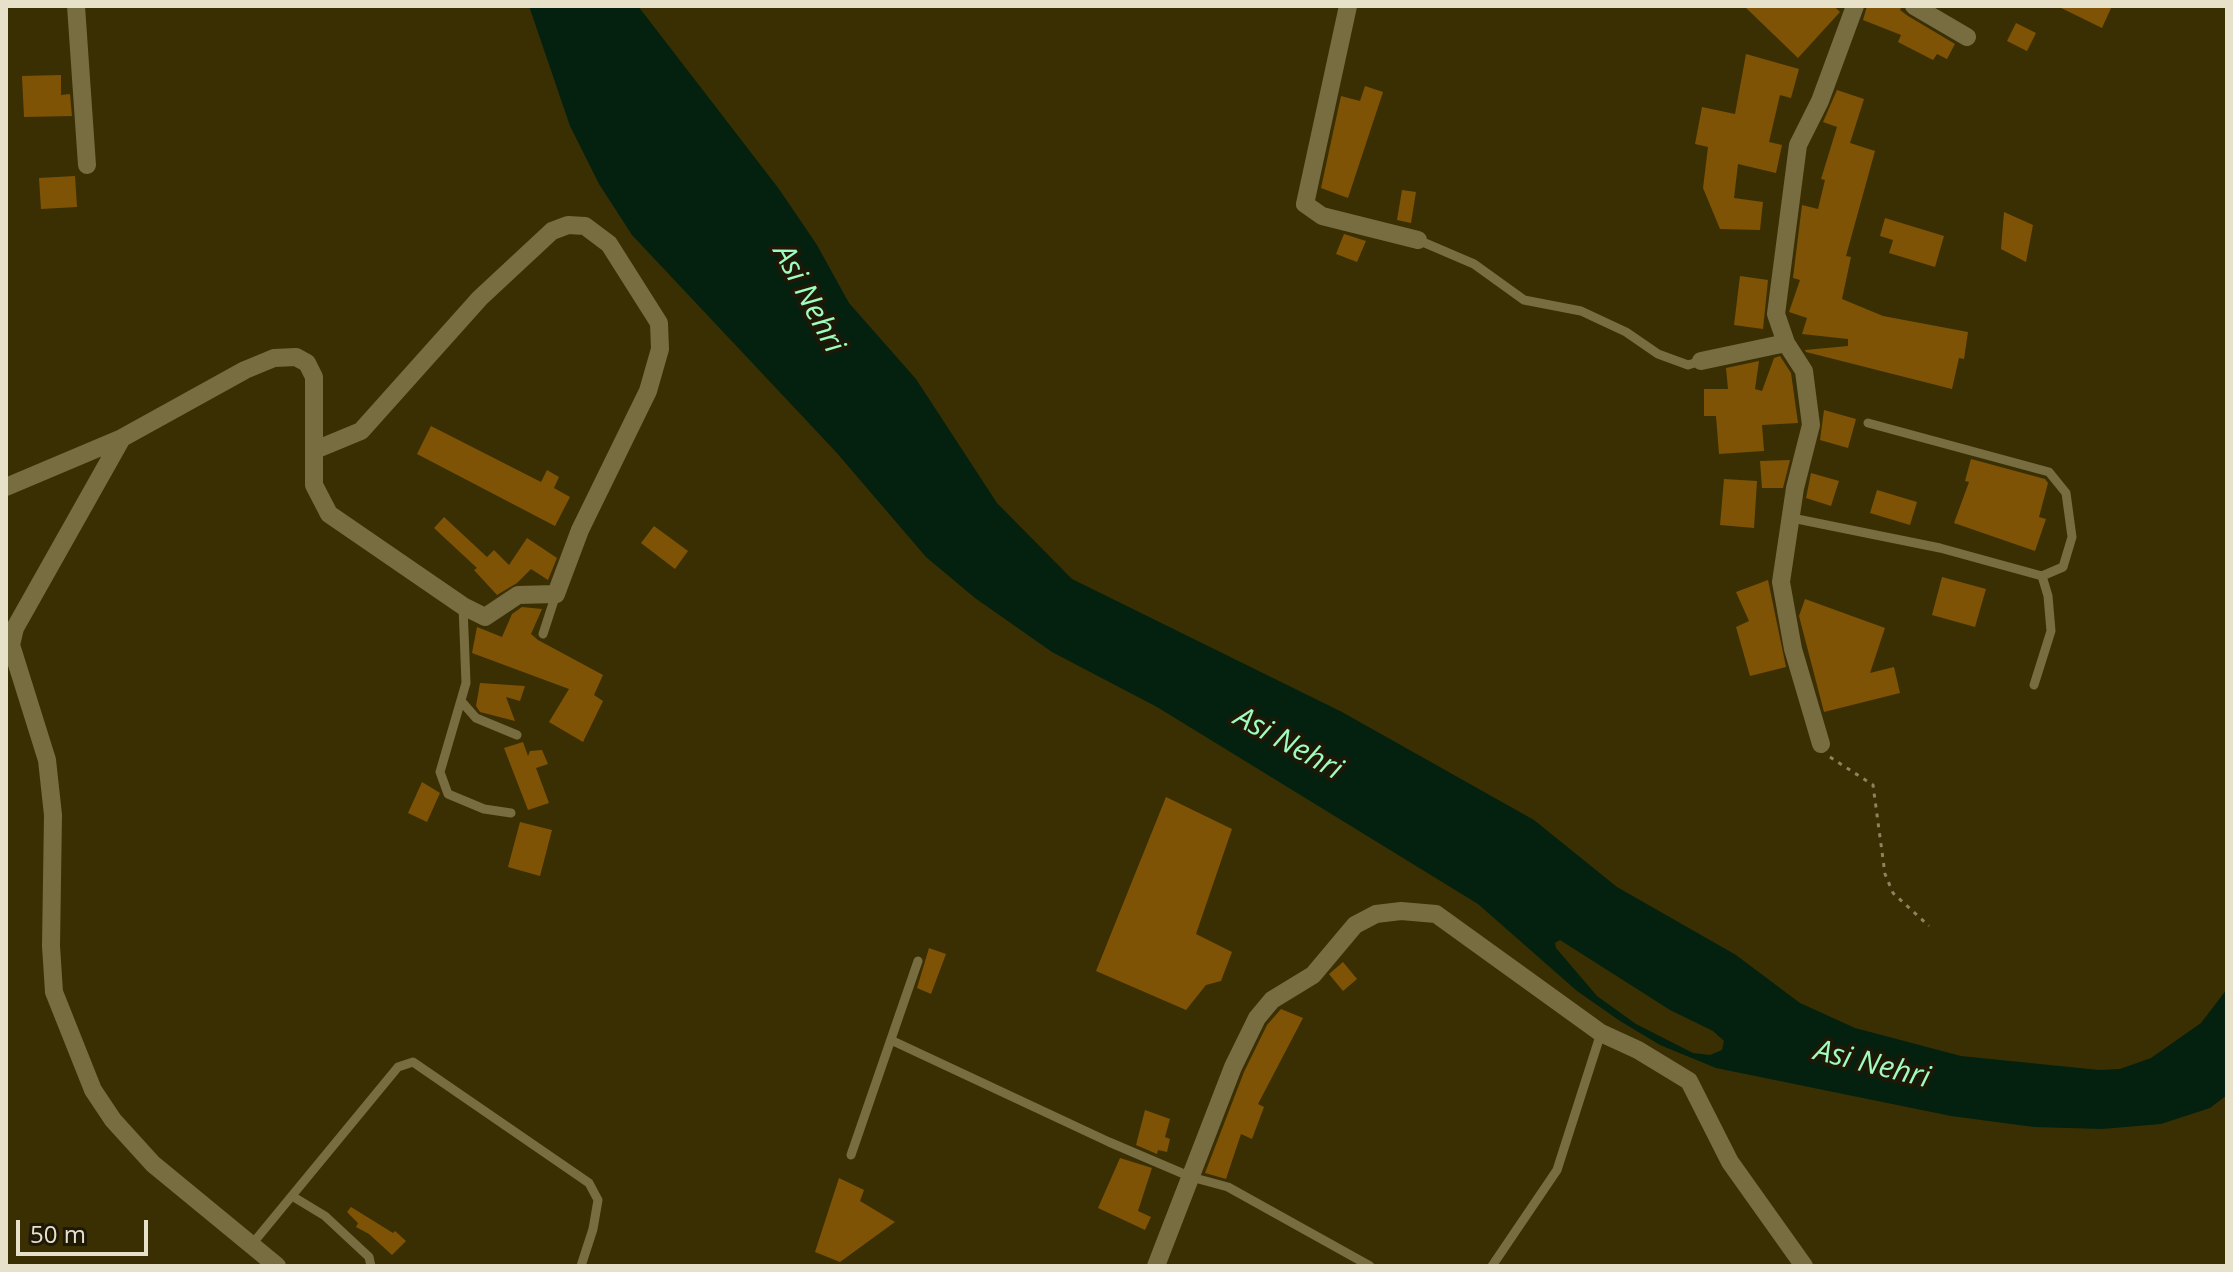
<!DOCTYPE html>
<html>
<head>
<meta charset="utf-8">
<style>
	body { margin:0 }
	#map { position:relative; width:2233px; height:1272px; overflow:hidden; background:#3a2f02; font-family:"Open Sans",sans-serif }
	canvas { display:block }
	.frame { position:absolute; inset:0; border:8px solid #e7e1ca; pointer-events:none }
	.scale { position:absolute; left:16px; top:1220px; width:132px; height:36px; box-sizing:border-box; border:4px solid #e7e1ca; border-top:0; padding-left:10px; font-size:24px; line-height:28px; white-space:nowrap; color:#e7e1ca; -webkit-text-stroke:6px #1d1807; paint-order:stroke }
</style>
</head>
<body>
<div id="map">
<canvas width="2233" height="1272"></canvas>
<div class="frame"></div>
<div class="scale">50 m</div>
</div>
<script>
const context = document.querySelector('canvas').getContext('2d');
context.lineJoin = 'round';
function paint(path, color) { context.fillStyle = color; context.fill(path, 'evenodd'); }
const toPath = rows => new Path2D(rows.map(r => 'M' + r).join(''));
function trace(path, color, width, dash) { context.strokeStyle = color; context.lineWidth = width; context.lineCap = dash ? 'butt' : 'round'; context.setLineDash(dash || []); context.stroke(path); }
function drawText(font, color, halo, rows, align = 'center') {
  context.font = font + ' "Open Sans",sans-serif'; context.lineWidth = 8; context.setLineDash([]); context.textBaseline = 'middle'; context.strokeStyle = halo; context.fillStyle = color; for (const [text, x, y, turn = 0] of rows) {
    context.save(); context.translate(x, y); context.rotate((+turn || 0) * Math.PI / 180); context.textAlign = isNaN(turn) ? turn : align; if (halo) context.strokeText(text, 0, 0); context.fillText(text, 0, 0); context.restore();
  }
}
paint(toPath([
	[529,6,638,6,779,189,817,245,849,303,916,379,997,503,1072,579,1342,712,1534,820,1617,887,1736,955,1800,1003,1855,1028,1961,1056,2099,1070,2120,1069,2151,1058,2201,1023,2227,989,2227,1095,2210,1108,2161,1124,2102,1129,2034,1127,1951,1116,1716,1068,1660,1045,1620,1021,1577,991,1478,904,1157,707,1052,652,975,598,926,557,836,452,632,235,599,184,570,126],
	[1560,940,1670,1010,1713,1031,1724,1041,1722,1050,1710,1055,1693,1053,1636,1024,1597,996,1556,948,1555,943]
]), '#04210f');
paint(toPath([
	[1744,6,1834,6,1840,12,1798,58],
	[1867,6,1902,6,1900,10,1908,16,1955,44,1947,59,1937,54,1933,60,1898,42,1901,35,1863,20],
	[2057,6,2112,6,2102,28],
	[2016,23,2036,33,2027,51,2007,41],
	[1746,54,1799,69,1791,98,1780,95,1769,142,1782,145,1776,173,1738,164,1734,198,1763,202,1760,230,1720,229,1703,188,1708,147,1695,144,1702,107,1735,114],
	[61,75,61,95,70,94,72,116,24,117,22,76],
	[1365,86,1383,92,1348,198,1321,188,1341,96,1360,101],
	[1837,90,1864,99,1850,143,1875,151,1846,256,1851,257,1842,299,1883,316,1968,332,1964,359,1959,358,1952,389,1806,352,1805,350,1848,346,1848,339,1802,334,1807,318,1789,312,1800,280,1793,278,1802,205,1818,209,1825,180,1821,179,1837,127,1823,122],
	[75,176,77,207,41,209,39,178],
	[1402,190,1416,192,1411,223,1397,220],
	[2004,212,2033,225,2026,262,2001,249],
	[1885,218,1944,236,1935,267,1889,253,1893,240,1880,236],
	[1344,234,1366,241,1357,262,1336,254],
	[1740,276,1768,280,1763,329,1734,325],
	[1780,356,1791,373,1798,423,1762,425,1764,451,1719,454,1716,416,1704,416,1704,389,1728,389,1726,368,1759,361,1755,389,1762,391,1774,358],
	[1824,410,1856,419,1848,448,1820,440],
	[431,426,541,482,547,470,559,477,554,488,570,497,555,526,417,454],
	[1971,459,2045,479,2048,483,2039,517,2046,519,2035,551,1954,523,1969,482,1965,481],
	[1790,460,1783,488,1762,488,1760,461],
	[1811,473,1839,481,1831,506,1806,498],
	[1724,479,1757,481,1754,528,1720,525],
	[1877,490,1917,502,1910,525,1870,513],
	[444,517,487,557,494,550,509,565,527,538,557,558,548,580,531,569,517,583,497,595,474,570,477,568,434,528],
	[654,526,688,551,675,569,641,543],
	[1942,577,1986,589,1975,627,1932,615],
	[1768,580,1786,667,1750,676,1736,627,1749,621,1736,592],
	[1805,599,1885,628,1870,673,1894,667,1900,693,1824,712,1799,616],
	[522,607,542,609,531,634,538,640,603,675,594,695,603,701,583,742,549,722,569,689,472,653,477,627,502,637,512,614],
	[480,683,525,686,520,701,506,697,515,721,480,712,476,706],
	[523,742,528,756,530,751,542,750,548,764,536,768,549,803,528,810,504,748],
	[422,782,440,793,427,822,408,813],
	[1166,797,1232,829,1196,934,1232,952,1221,981,1206,985,1186,1010,1096,971],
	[520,822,552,830,540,876,508,867],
	[929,948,946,954,931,994,917,988],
	[1343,962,1357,979,1343,991,1329,974],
	[1281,1009,1303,1018,1258,1104,1264,1107,1252,1139,1241,1134,1226,1179,1205,1173,1244,1072,1267,1025],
	[1145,1110,1170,1119,1165,1137,1170,1139,1167,1152,1158,1150,1157,1154,1136,1145],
	[1120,1158,1152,1168,1138,1211,1151,1217,1145,1230,1098,1208],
	[839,1178,864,1190,860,1201,895,1222,840,1262,815,1252],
	[351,1207,393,1233,395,1231,406,1241,392,1255,369,1234,356,1227,358,1223,347,1212]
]), '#7f5305');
trace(toPath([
	[1830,757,1873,785,1885,874,1893,893,1929,926]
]), '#8c8361', 3, [4, 6]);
trace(toPath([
	[1418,240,1474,264,1524,300,1581,311,1626,332,1658,354,1688,365,1701,361],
	[1868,423,2049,472,2066,493,2072,537,2063,567,2042,576,2048,596,2051,631,2034,685],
	[1792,518,1940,548,2042,576],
	[463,606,466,683,440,772,448,794,484,809,511,813],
	[543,634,556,594],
	[461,701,476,718,517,735],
	[893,1041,1109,1142,1191,1177,1228,1187,1370,1266],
	[851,1155,918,961],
	[292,1196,325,1216,369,1257,371,1266],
	[253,1243,398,1067,413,1062,589,1183,598,1200,593,1229,581,1266],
	[1492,1266,1557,1170,1601,1033]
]), '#786c41', 9);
trace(toPath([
	[76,6,87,165],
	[1348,6,1305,204,1322,216,1418,240],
	[1914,6,1967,37],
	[1701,361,1786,343],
	[122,438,15,628,11,645,47,760,53,815,51,946,54,992,93,1090,113,1120,153,1164,277,1266],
	[6,487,122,438,245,370,274,358,296,357,307,363,314,377,314,485,329,514,463,606,485,617,518,595,556,594,580,530,648,391,660,349,659,323,609,244,585,226,568,225,552,231,480,298,361,431,315,450],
	[1821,744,1793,649,1781,582,1795,488,1811,425,1804,371,1786,343,1776,314,1798,145,1820,101,1855,6],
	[1156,1266,1233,1067,1257,1018,1272,1000,1313,975,1355,925,1376,914,1401,911,1436,914,1601,1033,1638,1050,1689,1081,1730,1162,1804,1266]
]), '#786c41', 18);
drawText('italic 30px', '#9ffcbd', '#1d1807', [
	["Asi Nehri",808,299,62],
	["Asi Nehri",1288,744,29],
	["Asi Nehri",1872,1065,14]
]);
</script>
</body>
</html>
